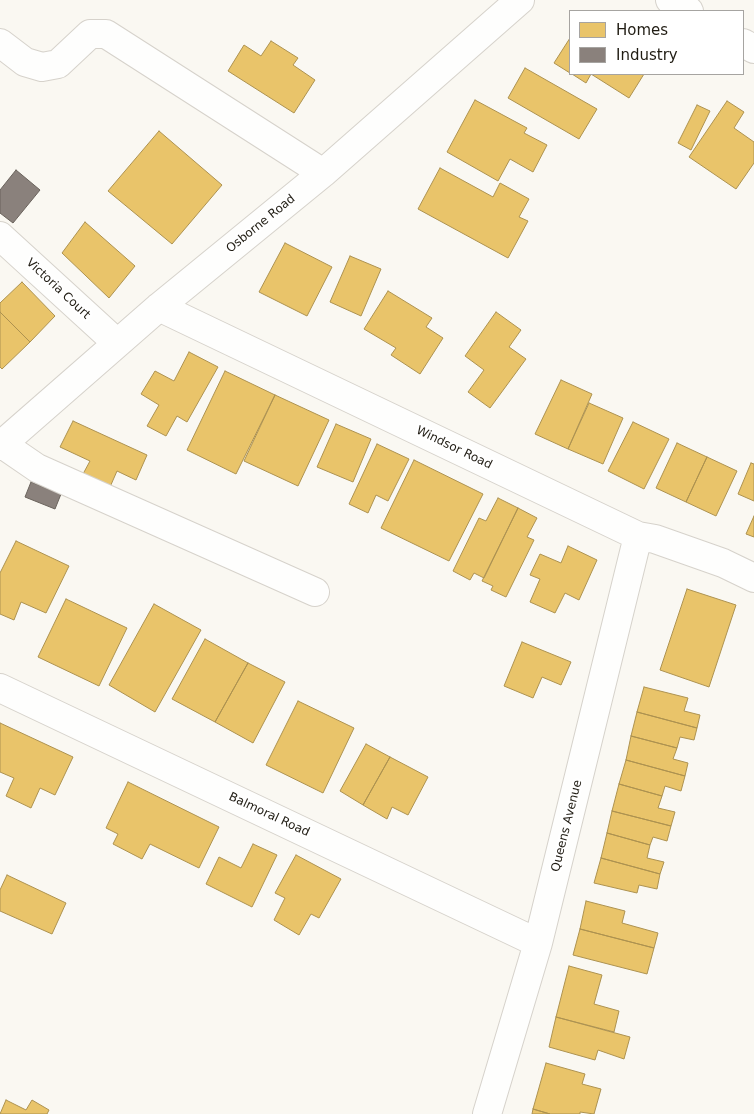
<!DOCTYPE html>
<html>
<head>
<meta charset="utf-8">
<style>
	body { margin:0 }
	#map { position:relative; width:754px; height:1114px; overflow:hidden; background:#faf8f2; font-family:"DejaVu Sans",sans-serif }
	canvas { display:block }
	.legend { position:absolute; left:569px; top:10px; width:175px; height:65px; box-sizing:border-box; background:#fff; border:1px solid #a6a4a1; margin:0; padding:6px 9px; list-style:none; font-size:15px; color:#201c13 }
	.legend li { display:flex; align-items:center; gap:10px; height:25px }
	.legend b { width:25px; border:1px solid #a6a4a1 }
</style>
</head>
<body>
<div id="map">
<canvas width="754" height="1114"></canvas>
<ul class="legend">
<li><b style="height:14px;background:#e9c46a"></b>Homes</li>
<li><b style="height:14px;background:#8a817c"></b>Industry</li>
</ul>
</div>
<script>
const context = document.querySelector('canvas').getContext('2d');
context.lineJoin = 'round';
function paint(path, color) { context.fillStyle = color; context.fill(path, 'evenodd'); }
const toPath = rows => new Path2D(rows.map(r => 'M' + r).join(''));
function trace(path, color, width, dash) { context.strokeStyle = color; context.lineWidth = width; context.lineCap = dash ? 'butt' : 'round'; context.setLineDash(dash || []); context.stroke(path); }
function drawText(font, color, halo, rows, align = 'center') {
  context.font = font + ' "DejaVu Sans",sans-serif'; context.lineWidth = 5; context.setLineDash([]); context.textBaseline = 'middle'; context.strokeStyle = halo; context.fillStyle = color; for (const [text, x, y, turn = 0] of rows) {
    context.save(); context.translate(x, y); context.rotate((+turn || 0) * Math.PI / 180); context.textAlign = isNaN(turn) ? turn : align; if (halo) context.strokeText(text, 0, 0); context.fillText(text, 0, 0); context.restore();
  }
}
const homes = toPath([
	[570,38,570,73,554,63,570,38],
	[271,41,298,58,293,65,315,80,294,113,228,71,244,45,261,56,271,41],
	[525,68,597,109,579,139,508,98,525,68],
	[572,74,591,74,586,83,572,74],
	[591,74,644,74,629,98,591,74],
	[475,100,527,128,524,133,547,145,533,172,510,159,498,181,447,152,475,100],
	[727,101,744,112,734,128,754,142,754,163,736,189,689,157,727,101],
	[697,105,710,111,691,150,678,143,697,105],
	[159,131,222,185,172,244,108,191,159,131],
	[440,168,493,197,500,183,529,199,519,217,528,221,508,258,418,209,440,168],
	[85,222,135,266,109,298,62,253,85,222],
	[285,243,332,267,307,316,259,292,285,243],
	[350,256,381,269,361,316,330,302,350,256],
	[22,282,55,316,30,342,0,312,0,303,22,282],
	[388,291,432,318,426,327,443,338,420,374,391,355,396,348,364,329,388,291],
	[0,312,30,342,2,369,0,367,0,312],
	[496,312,521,330,509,347,526,359,490,408,468,392,484,370,465,356,496,312],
	[189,352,218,367,187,422,177,416,166,436,147,426,159,405,141,394,155,371,174,381,189,352],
	[225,371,275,395,236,474,187,450,225,371],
	[561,380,592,394,568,449,535,434,561,380],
	[275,395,329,420,298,486,244,461,275,395],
	[589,403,623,418,603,464,568,449,589,403],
	[73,421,147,455,136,480,117,471,110,487,83,474,90,461,60,447,73,421],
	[633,422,669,439,644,489,608,471,633,422],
	[336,424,371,439,353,482,317,467,336,424],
	[677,443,707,457,686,502,656,488,677,443],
	[377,444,409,459,388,501,376,495,368,513,349,504,377,444],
	[707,457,737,471,716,516,686,502,707,457],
	[414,460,483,494,449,561,381,528,414,460],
	[751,463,754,464,754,501,738,494,751,463],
	[498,498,518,508,484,578,474,573,470,580,453,571,479,518,486,521,498,498],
	[518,508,537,518,527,537,534,540,506,597,491,590,493,586,482,581,518,508],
	[754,516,754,537,746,534,754,516],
	[16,541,69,566,46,613,21,602,14,620,0,614,0,573,16,541],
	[568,546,597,560,579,600,565,593,555,613,530,602,540,579,530,575,540,554,561,563,568,546],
	[687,589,736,605,709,687,660,670,687,589],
	[66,599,127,628,99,686,38,657,66,599],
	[154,604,201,630,155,712,109,685,154,604],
	[205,639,248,663,215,722,172,699,205,639],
	[522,642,571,662,561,685,542,677,533,698,504,686,522,642],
	[248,663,285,682,253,743,215,722,248,663],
	[644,687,688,698,684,711,700,715,697,728,637,712,644,687],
	[298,701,354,728,323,793,266,765,298,701],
	[637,712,697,728,694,740,680,737,677,748,631,736,637,712],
	[0,723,73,757,55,795,40,788,31,808,6,796,14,778,0,772,0,723],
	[631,736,677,748,673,759,688,763,685,776,626,760,631,736],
	[366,744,390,757,363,805,340,791,366,744],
	[390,757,428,777,408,815,392,807,387,819,363,805,390,757],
	[626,760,685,776,681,791,665,786,662,796,619,784,626,760],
	[128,782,219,827,199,868,150,844,142,859,113,844,118,834,106,828,128,782],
	[619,784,662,796,658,808,675,812,671,826,612,811,619,784],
	[612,811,671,826,667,841,653,837,650,845,607,833,612,811],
	[607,833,650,845,647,858,664,862,660,874,601,858,607,833],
	[253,844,277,855,252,907,206,884,219,857,241,868,253,844],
	[296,855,341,879,319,918,311,914,299,935,274,920,285,898,275,893,296,855],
	[601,858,660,874,657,889,639,885,637,893,594,883,601,858],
	[7,875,66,903,52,934,0,911,0,890,7,875],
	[586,901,625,911,622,923,658,933,654,948,580,929,586,901],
	[580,929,654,948,647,974,573,955,580,929],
	[569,966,602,975,594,1004,619,1011,614,1032,556,1017,569,966],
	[556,1017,630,1037,624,1059,598,1050,595,1060,549,1047,556,1017],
	[546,1063,585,1074,582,1084,601,1089,594,1114,580,1112,580,1114,550,1114,533,1109,546,1063],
	[6,1100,26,1110,32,1100,49,1110,47,1114,0,1114,6,1100],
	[533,1109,550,1114,532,1114,533,1109]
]);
paint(homes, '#e9c46a');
trace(homes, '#ad9250', 1);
const industry = toPath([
	[16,170,40,190,13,223,0,213,0,190,16,170],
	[31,482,61,494,55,509,25,497,31,482]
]);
paint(industry, '#8a817c');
trace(industry, '#6a635c', 1);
const minor = toPath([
	[670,0,689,11],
	[0,43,25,62,42,67,58,64,90,34,106,34,323,173],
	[743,43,754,49],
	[0,236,117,343],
	[159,307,638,536,655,539,723,563,754,578],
	[2,444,37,468,315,592],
	[0,446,159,307,323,173,520,0],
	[0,688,538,943],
	[487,1114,538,943,638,536]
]);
trace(minor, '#d6d2cb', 30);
trace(minor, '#fefefd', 28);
drawText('12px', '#201c13', '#fff', [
	["Osborne Road",261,224,-39],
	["Victoria Court",58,289,43],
	["Windsor Road",454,448,26],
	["Balmoral Road",269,815,25],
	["Queens Avenue",567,826,-76]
]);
</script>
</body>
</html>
